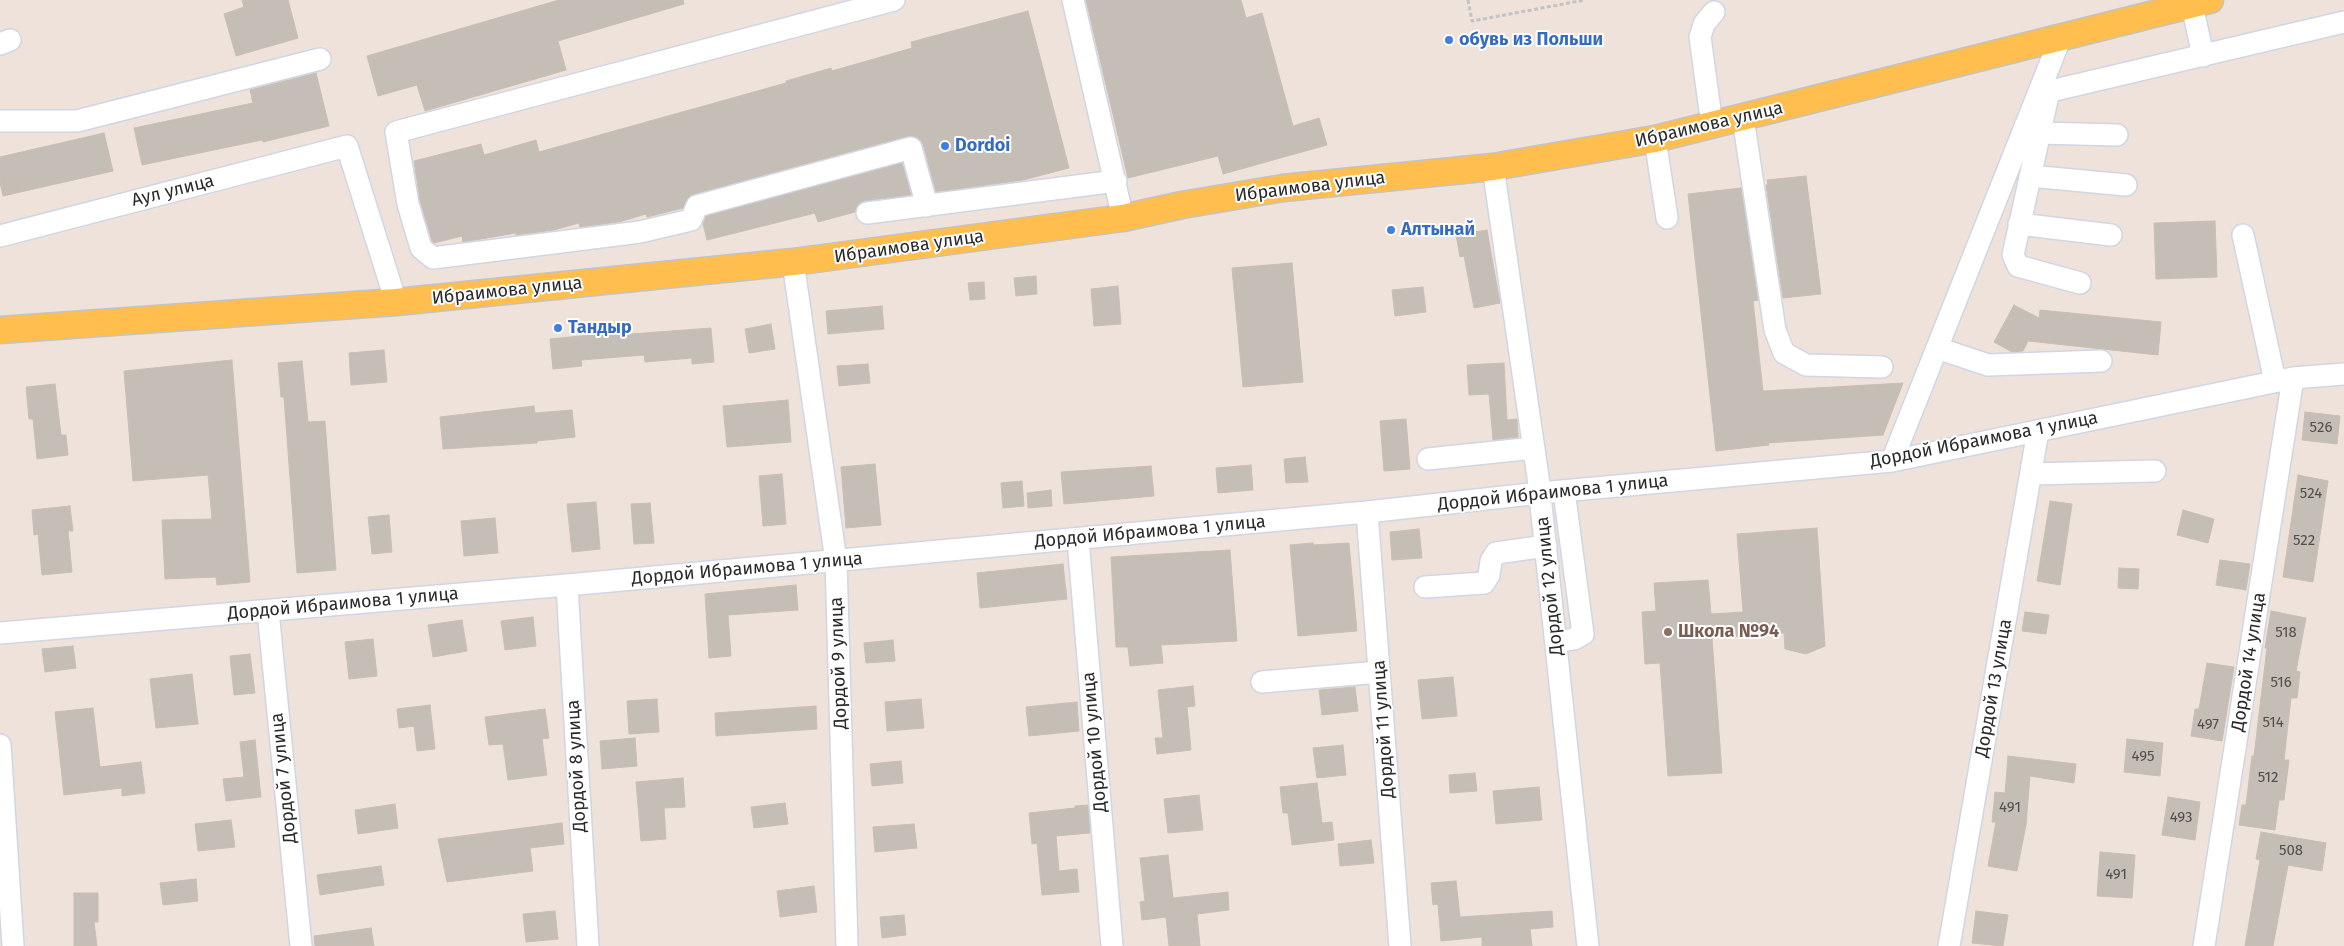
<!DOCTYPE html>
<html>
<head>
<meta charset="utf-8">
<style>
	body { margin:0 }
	canvas { display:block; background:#eee2da }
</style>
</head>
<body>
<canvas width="2344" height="946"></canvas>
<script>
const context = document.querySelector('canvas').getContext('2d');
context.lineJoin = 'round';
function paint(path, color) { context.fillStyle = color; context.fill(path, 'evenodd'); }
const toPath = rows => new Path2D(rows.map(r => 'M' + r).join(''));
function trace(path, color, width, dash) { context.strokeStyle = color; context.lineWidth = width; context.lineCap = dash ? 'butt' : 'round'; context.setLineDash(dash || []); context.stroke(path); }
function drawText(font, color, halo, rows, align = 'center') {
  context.font = font + ' "Fira Sans",sans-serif'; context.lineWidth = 4; context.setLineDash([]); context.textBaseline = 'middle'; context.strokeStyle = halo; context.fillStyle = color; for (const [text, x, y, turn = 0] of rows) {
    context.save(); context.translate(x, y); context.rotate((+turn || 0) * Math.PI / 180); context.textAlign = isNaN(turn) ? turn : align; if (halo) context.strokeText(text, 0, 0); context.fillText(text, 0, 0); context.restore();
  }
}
const building = toPath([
	[242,0,288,0,298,38,236,56,224,14,244,7,242,0],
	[559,0,683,0,684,4,558,41,566,70,425,111,417,85,378,96,367,56,559,0],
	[1086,0,1241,0,1246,18,1262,13,1293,126,1319,118,1327,145,1223,174,1218,156,1128,178,1086,0],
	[1028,11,1069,168,1023,180,936,192,923,144,919,139,908,136,694,194,689,197,683,208,647,217,646,214,619,222,580,227,579,223,554,230,516,235,516,233,463,242,462,236,434,243,432,241,420,201,414,161,481,144,484,155,536,140,539,152,786,83,786,81,831,68,832,71,912,48,911,42,1028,11],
	[316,73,329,126,263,142,262,140,142,165,134,128,253,103,250,90,316,73],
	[104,133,113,171,3,196,0,182,0,157,104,133],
	[902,163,911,195,865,201,859,203,855,212,818,222,815,213,707,240,703,224,706,216,902,163],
	[1806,176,1821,294,1783,298,1766,185,1768,185,1767,180,1806,176],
	[1741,188,1758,300,1753,301,1763,391,1903,383,1883,435,1768,443,1769,445,1716,451,1688,194,1741,188],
	[2215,221,2217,277,2156,279,2154,223,2215,221],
	[1487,230,1500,303,1474,308,1464,256,1460,257,1456,235,1487,230],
	[1292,263,1303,382,1243,387,1232,268,1292,263],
	[1036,276,1037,294,1016,296,1014,278,1036,276],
	[984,282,985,299,970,300,968,283,984,282],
	[1118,286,1121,324,1094,326,1091,289,1118,286],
	[1423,287,1426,312,1395,316,1392,290,1423,287],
	[2014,305,2039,318,2040,310,2161,322,2158,355,2028,341,2023,351,2012,352,1994,342,2014,305],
	[882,306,884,329,828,334,826,311,882,306],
	[771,324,775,349,749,353,745,329,771,324],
	[630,327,631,334,711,328,714,362,692,364,692,358,645,362,644,355,581,360,582,366,553,369,550,339,601,334,600,330,630,327],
	[384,350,387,382,351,385,349,353,384,350],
	[232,360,250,582,217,585,216,577,165,579,162,520,212,519,208,475,133,481,124,371,232,360],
	[302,361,308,422,325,421,336,570,297,573,284,397,281,397,278,363,302,361],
	[1504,363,1507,420,1517,419,1518,437,1493,440,1489,394,1469,395,1467,365,1504,363],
	[868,364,870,383,839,386,837,366,868,364],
	[55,384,61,435,66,435,68,455,37,459,33,419,29,419,26,387,55,384],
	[788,400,791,442,727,447,723,406,788,400],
	[534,406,535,413,572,410,575,437,537,441,537,443,443,449,440,417,534,406],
	[2305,412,2340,416,2337,444,2302,440,2305,412],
	[1406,419,1410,469,1384,471,1380,421,1406,419],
	[1305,457,1308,482,1286,483,1284,459,1305,457],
	[875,464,881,525,846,528,841,467,875,464],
	[1251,465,1253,490,1218,493,1216,468,1251,465],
	[1151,466,1154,496,1064,504,1061,472,1151,466],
	[782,474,786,524,763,526,759,476,782,474],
	[2298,475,2328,481,2313,582,2283,577,2298,475],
	[1022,481,1024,506,1003,508,1001,483,1022,481],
	[1051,490,1052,506,1028,508,1027,493,1051,490],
	[2050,501,2072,504,2060,585,2037,581,2050,501],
	[596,502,600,549,572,552,567,504,596,502],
	[650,503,654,543,634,544,631,504,650,503],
	[70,506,73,531,68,531,72,572,42,575,38,534,34,535,32,510,70,506],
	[2183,510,2214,519,2208,543,2177,535,2183,510],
	[389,515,392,552,372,554,368,517,389,515],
	[495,518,498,553,464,556,461,521,495,518],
	[1817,528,1825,646,1806,654,1785,649,1784,633,1712,638,1722,773,1668,776,1660,663,1645,664,1642,612,1656,611,1654,583,1708,580,1711,614,1743,612,1737,534,1817,528],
	[1419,529,1422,558,1392,560,1390,532,1419,529],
	[1313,543,1313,545,1349,543,1357,631,1298,636,1290,545,1313,543],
	[1230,550,1237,641,1161,645,1163,663,1130,666,1128,647,1116,647,1111,557,1230,550],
	[2220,560,2250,564,2246,590,2216,585,2220,560],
	[1063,564,1067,599,980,608,977,573,1063,564],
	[2119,568,2139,569,2138,589,2118,588,2119,568],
	[796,585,798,610,728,615,731,656,709,658,705,594,796,585],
	[2271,611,2306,618,2296,671,2300,672,2297,698,2291,698,2284,760,2289,760,2284,800,2279,800,2275,830,2239,825,2242,805,2246,805,2252,756,2254,756,2267,648,2265,648,2271,611],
	[2025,612,2049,615,2046,634,2022,631,2025,612],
	[533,617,536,646,505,650,501,621,533,617],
	[462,620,467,651,433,657,428,625,462,620],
	[373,639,377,676,349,679,345,642,373,639],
	[893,640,895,661,866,663,864,643,893,640],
	[73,646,76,668,45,672,42,649,73,646],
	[250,654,255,693,234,695,230,656,250,654],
	[2207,663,2234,667,2222,741,2191,736,2195,709,2199,709,2207,663],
	[192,674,198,724,156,728,150,679,192,674],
	[1453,677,1457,716,1422,719,1418,680,1453,677],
	[1193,686,1195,706,1187,707,1191,750,1157,754,1155,738,1163,738,1158,690,1193,686],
	[1355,687,1358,711,1322,715,1319,690,1355,687],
	[657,699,659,732,629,734,627,701,657,699],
	[921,699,924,728,887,731,885,702,921,699],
	[1077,702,1079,731,1029,736,1026,707,1077,702],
	[430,705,435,749,417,751,414,726,399,728,397,709,430,705],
	[816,706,817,729,716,736,715,713,816,706],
	[93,708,100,767,141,762,145,793,122,796,122,788,64,795,55,712,93,708],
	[545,709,549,738,542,739,547,775,508,780,503,744,489,745,485,717,545,709],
	[635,738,637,766,602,769,600,741,635,738],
	[2127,739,2163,743,2160,776,2124,772,2127,739],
	[255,740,261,797,226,801,223,779,244,777,240,742,255,740],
	[1343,745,1346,775,1317,778,1313,748,1343,745],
	[2008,756,2076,764,2074,783,2030,776,2026,825,2017,871,1988,866,1996,822,1992,822,1995,792,2005,793,2008,756],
	[901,761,903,783,872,786,870,764,901,761],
	[1475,773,1477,791,1450,793,1449,775,1475,773],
	[683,778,685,807,664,808,666,839,641,841,636,782,683,778],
	[1317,783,1322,823,1332,822,1334,840,1292,845,1288,813,1283,813,1280,787,1317,783],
	[1539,787,1542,820,1496,824,1493,791,1539,787],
	[1199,795,1203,830,1168,833,1164,799,1199,795],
	[2168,797,2200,802,2195,840,2162,835,2168,797],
	[785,803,788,824,754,828,751,807,785,803],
	[395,804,398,828,358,834,355,810,395,804],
	[1088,805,1090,833,1056,836,1059,871,1077,869,1079,892,1042,895,1037,843,1032,844,1029,813,1075,808,1075,806,1088,805],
	[231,820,235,847,198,851,195,824,231,820],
	[562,823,564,844,530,848,533,871,447,882,438,839,562,823],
	[914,824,917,848,875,852,873,827,914,824],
	[2261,832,2326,843,2322,871,2288,865,2273,946,2245,946,2260,860,2256,859,2261,832],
	[1371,840,1374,863,1340,866,1338,844,1371,840],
	[2100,852,2135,855,2132,898,2097,896,2100,852],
	[1168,855,1173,898,1228,892,1229,910,1197,914,1200,946,1169,946,1166,917,1142,920,1140,902,1145,901,1140,858,1168,855],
	[381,866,384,885,320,895,317,875,381,866],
	[196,879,198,901,163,905,160,883,196,879],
	[1456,881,1460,917,1552,911,1553,927,1530,929,1532,946,1482,946,1482,937,1441,941,1438,904,1433,905,1431,883,1456,881],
	[814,886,817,912,780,917,777,891,814,886],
	[74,893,98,893,98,922,94,922,97,946,74,946,74,893],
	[555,911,558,939,526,942,523,914,555,911],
	[1976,911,2008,915,2003,946,1972,943,1976,911],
	[904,915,906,935,882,938,880,917,904,915],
	[371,928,374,946,315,946,314,936,371,928]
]);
paint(building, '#c5beb6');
trace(building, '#c9beb3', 1);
const minor = toPath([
	[894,0,396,132,408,204,421,248,433,258,640,232,691,220,697,206,911,148,927,206],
	[1073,0,1123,218],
	[2192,5,2203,56],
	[0,44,10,40],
	[2038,94,2344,22],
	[2047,100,2013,255,2018,266,2080,283],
	[1743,118,1775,330,1784,353,1806,365,1882,367],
	[0,121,77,121,320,59],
	[1712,125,1700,37,1704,24,1714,12],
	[2040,133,2117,135],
	[1655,139,1667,218],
	[1493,167,1538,477,1588,946],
	[2030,176,2126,185],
	[867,213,1116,181],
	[2019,224,2111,235],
	[2243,235,2275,381],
	[0,236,347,146,396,302],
	[793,262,836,561,847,946],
	[1937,348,1988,365,2101,361],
	[1428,459,1534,448],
	[1892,461,2060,39],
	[2031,474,2155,471],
	[1367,512,1400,946],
	[1078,539,1112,946],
	[567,585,588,946],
	[1425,587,1484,583,1489,575,1491,561,1496,553,1546,546],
	[268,611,301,946],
	[0,633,567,585,1367,512,1540,493,1892,461,2293,378,2344,374],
	[1556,642,1574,639,1583,634,1564,491],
	[1262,682,1379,672],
	[0,745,13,946],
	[1949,946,2038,431],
	[2204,946,2293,378]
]);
const major = toPath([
	[0,330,396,302,793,262,1123,218,1182,205,1283,188,1493,167,1655,139,2210,0]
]);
trace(minor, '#cfd6e4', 24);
trace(major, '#c3c3c3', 29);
trace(toPath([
	[1468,0,1472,21,1585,0]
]), '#c3c3c3', 3, [4, 2.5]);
trace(minor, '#fff', 21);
trace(major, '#ffbe4d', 26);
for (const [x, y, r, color] of [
	[1449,40,5,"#3f7fe0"],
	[945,146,5,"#3f7fe0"],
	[1391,230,5,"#3f7fe0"],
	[558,328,5,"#3f7fe0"],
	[1668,632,5,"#8d6e63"]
]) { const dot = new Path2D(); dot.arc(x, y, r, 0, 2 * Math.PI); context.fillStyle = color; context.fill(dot); trace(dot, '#fff', 2); }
drawText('15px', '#514f4d', null, [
	["526",2321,428],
	["524",2311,494],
	["522",2304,541],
	["518",2286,633],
	["516",2281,683],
	["514",2273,723],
	["497",2208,725],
	["495",2143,757],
	["512",2268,778],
	["491",2010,808],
	["493",2181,818],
	["508",2291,851],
	["491",2116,875]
]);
drawText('bold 18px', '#366cbe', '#fff', [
	["обувь из Польши",1459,40],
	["Dordoi",955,146],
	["Алтынай",1401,230],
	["Тандыр",568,328]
], 'left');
drawText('18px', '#2a2a2a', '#fff', [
	["Ибраимова улица",1709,125,-13],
	["Ибраимова улица",1310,187,-7],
	["Аул улица",173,191,-14],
	["Ибраимова улица",909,247,-8],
	["Ибраимова улица",507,291,-6],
	["Дордой Ибраимова 1 улица",1984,440,-11],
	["Дордой Ибраимова 1 улица",1553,493,-6],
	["Дордой Ибраимова 1 улица",1150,532,-5],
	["Дордой Ибраимова 1 улица",747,569,-5],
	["Дордой 12 улица",1550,586,-96],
	["Дордой Ибраимова 1 улица",343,604,-5],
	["Дордой 14 улица",2249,662,-81],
	["Дордой 9 улица",839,663,-92],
	["Дордой 13 улица",1994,688,-80],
	["Дордой 11 улица",1384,729,-94],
	["Дордой 10 улица",1095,742,-95],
	["Дордой 8 улица",577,766,-93],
	["Дордой 7 улица",284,778,-96]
]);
drawText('bold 18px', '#785e54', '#fff', [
	["Школа №94",1678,632]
], 'left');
</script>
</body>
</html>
